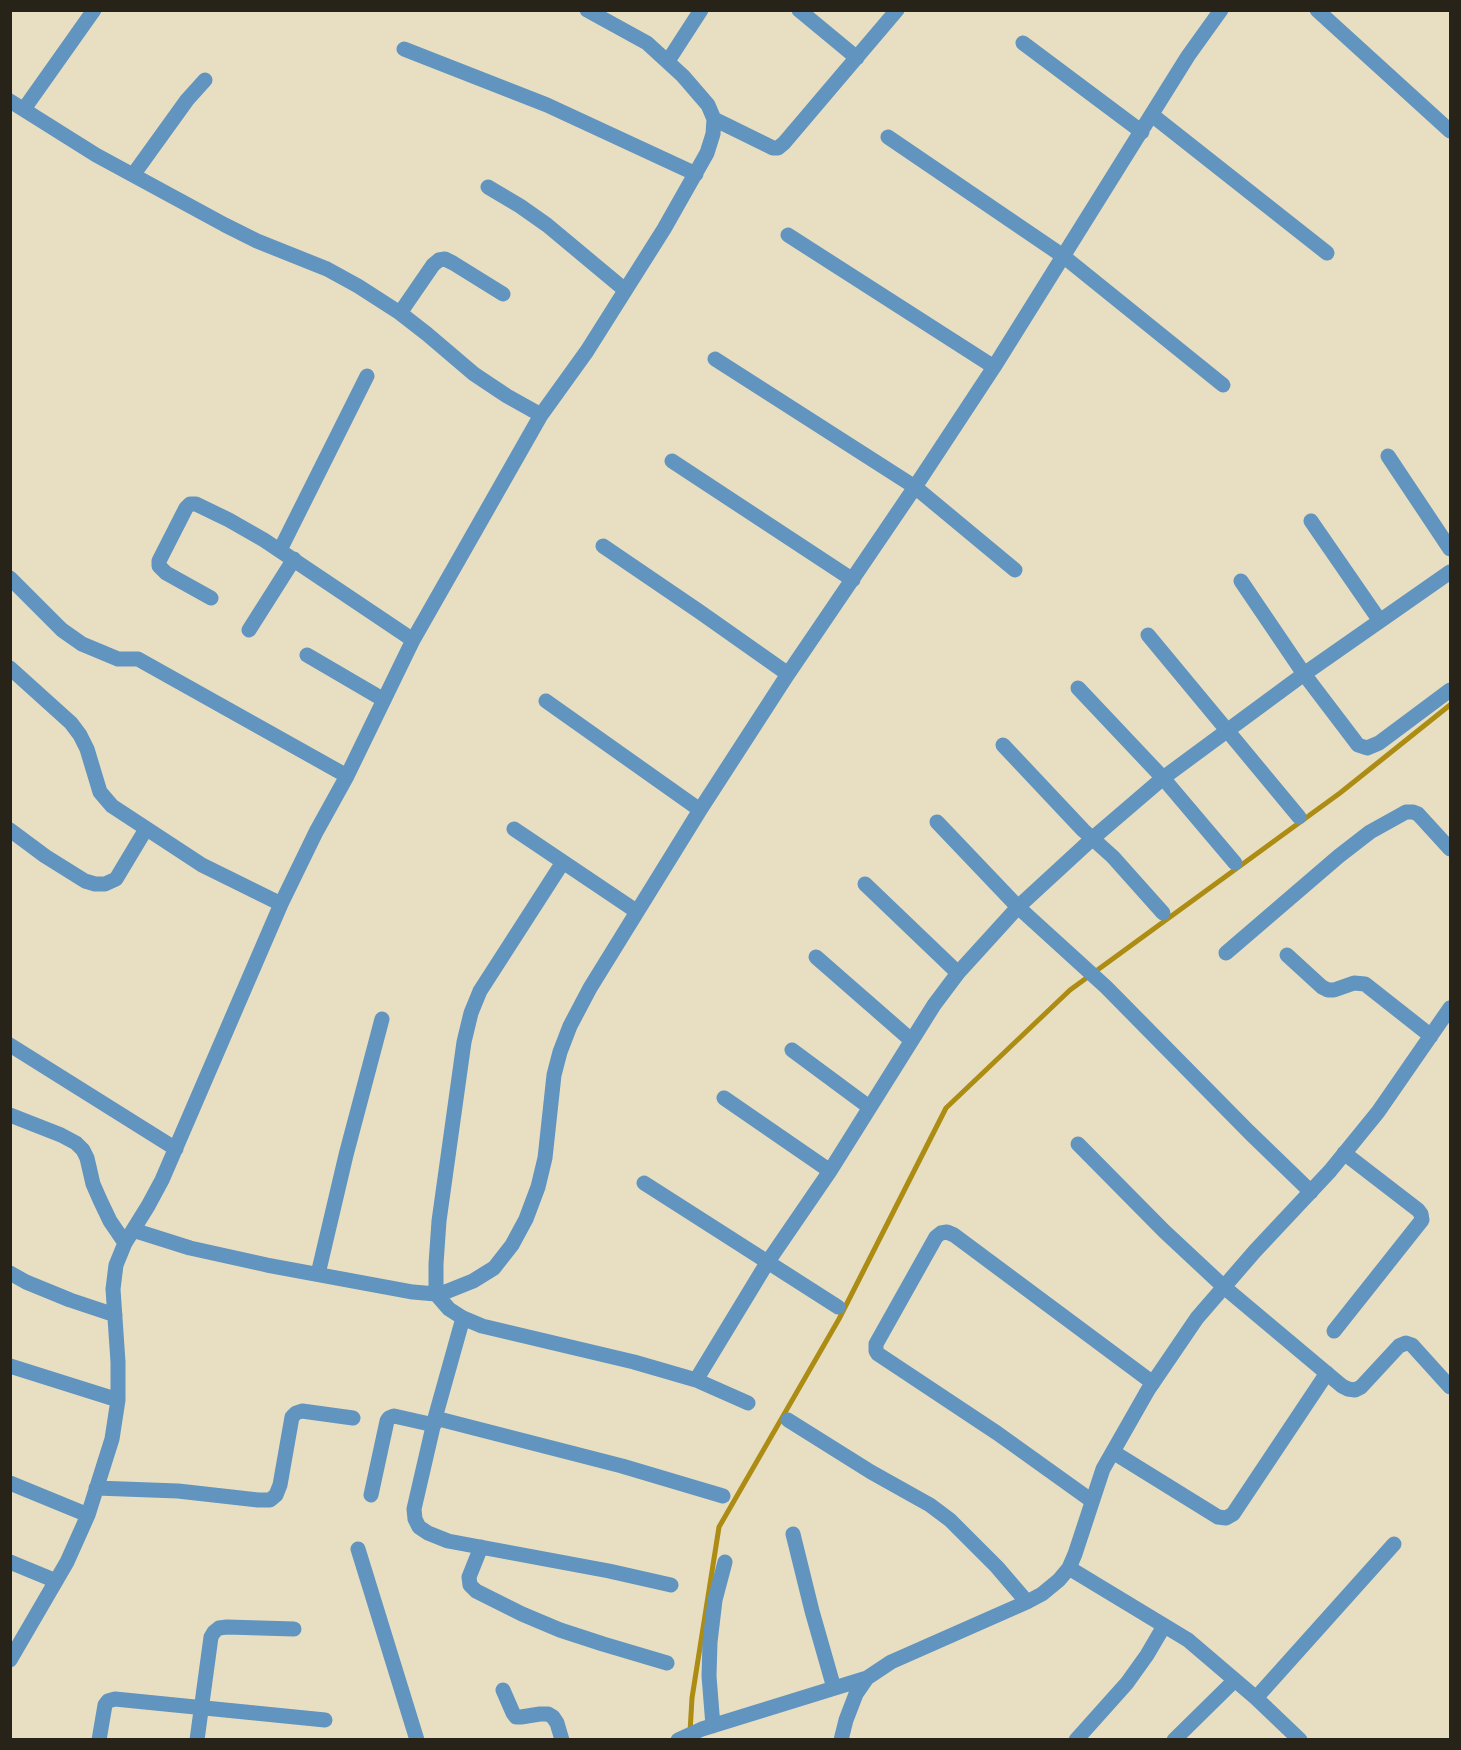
<!DOCTYPE html>
<html>
<head>
<meta charset="utf-8">
<style>
	body { margin:0 }
	#map { position:relative; width:1461px; height:1750px; overflow:hidden; background:#e8dfc2; font-family:Jost,sans-serif }
	canvas { display:block }
	.frame { position:absolute; inset:0; border:12px solid #272319; pointer-events:none }
</style>
</head>
<body>
<div id="map">
<canvas width="1461" height="1750"></canvas>
<div class="frame"></div>
</div>
<script>
const context = document.querySelector('canvas').getContext('2d');
context.lineJoin = 'round';
const toPath = rows => new Path2D(rows.map(r => 'M' + r).join(''));
function trace(path, color, width, dash) { context.strokeStyle = color; context.lineWidth = width; context.lineCap = dash ? 'butt' : 'round'; context.setLineDash(dash || []); context.stroke(path); }
trace(toPath([
	[690,1732,692,1698,719,1527,839,1319,946,1108,1070,990,1340,793,1450,705]
]), '#ac8c12', 5);
trace(toPath([
	[799,10,857,58],
	[1317,10,1450,131],
	[1023,43,1142,132],
	[404,49,547,105,696,174],
	[668,61,701,10],
	[10,101,96,155,225,225,257,241,327,269,358,286,400,313,427,334,474,374,507,396,541,415],
	[24,109,94,10],
	[1152,115,1327,253],
	[714,119,773,148,778,148,784,143,897,10],
	[888,137,1063,256,1223,385],
	[133,175,187,100,205,80],
	[488,187,520,206,547,225,625,290],
	[788,235,994,367],
	[400,313,433,265,439,260,445,259,453,263,503,294],
	[715,359,915,487,1015,570],
	[1388,456,1450,549],
	[672,461,853,580],
	[1311,521,1380,621],
	[603,546,700,612,788,674],
	[280,550,367,376],
	[10,578,62,630,82,644,118,659,138,659,347,776],
	[1241,581,1304,674,1358,745,1367,748,1379,743,1450,690],
	[211,598,166,573,159,566,159,561,186,508,190,504,196,504,229,520,264,540,413,640],
	[249,630,294,559],
	[1148,635,1299,817],
	[307,655,384,700],
	[10,668,71,723,80,735,87,749,100,792,112,806,202,865,281,904],
	[1078,688,1163,778,1235,863],
	[546,701,700,810],
	[1003,745,1083,830,1113,857,1163,913],
	[937,822,1018,907,1106,987,1249,1132,1311,1192],
	[514,829,636,911],
	[10,830,45,856,85,881,95,884,105,884,116,879,146,829],
	[563,862,480,991,471,1013,464,1042,439,1221,436,1264,436,1294,449,1309,463,1318,482,1326,634,1362,696,1380,748,1403],
	[865,884,958,973],
	[1226,953,1339,856,1370,832,1406,812,1413,812,1418,814,1450,849],
	[1287,955,1322,987,1328,990,1334,990,1354,983,1365,984,1431,1036],
	[816,957,911,1040],
	[10,1045,176,1149],
	[792,1050,869,1107],
	[724,1098,830,1171],
	[10,1115,61,1135,76,1143,83,1150,87,1158,93,1184,100,1200,110,1221,125,1243],
	[1078,1144,1164,1231,1224,1287,1342,1386,1348,1389,1355,1390,1361,1387,1399,1346,1406,1343,1412,1345,1450,1387],
	[644,1183,838,1307],
	[133,1230,190,1248,267,1265,413,1292,436,1294,448,1291,473,1281,494,1268,512,1245,526,1219,538,1187,545,1158,554,1075,560,1052,570,1026,590,988,700,810,788,674,915,487,994,367,1188,56,1221,10],
	[10,1273,26,1282,70,1300,115,1315],
	[318,1274,346,1155,382,1019],
	[463,1318,435,1418,414,1509,415,1519,419,1527,428,1533,448,1541,609,1571,671,1585],
	[1334,1331,1422,1220,1421,1214,1418,1210,1344,1153],
	[10,1366,118,1400],
	[696,1380,767,1263,830,1171,934,1005,958,973,1018,907,1093,838,1163,778,1304,674,1450,572],
	[435,1418,622,1466,723,1496],
	[788,1420,871,1472,930,1505,950,1520,997,1567,1027,1602],
	[1113,1452,1218,1517,1226,1518,1233,1514,1327,1373],
	[10,1483,88,1515],
	[96,1488,178,1491,258,1500,270,1500,276,1495,280,1485,292,1417,296,1413,302,1411,353,1418],
	[371,1495,387,1421,389,1418,394,1416,434,1425],
	[1092,1501,997,1433,878,1354,876,1351,876,1344,936,1237,941,1233,947,1232,954,1235,1153,1383],
	[793,1534,812,1611,834,1688],
	[481,1547,469,1577,470,1585,476,1591,522,1614,560,1630,603,1644,667,1663],
	[358,1549,417,1740],
	[10,1562,56,1581],
	[1069,1568,1188,1640,1256,1698,1300,1740],
	[10,1660,67,1562,88,1515,112,1439,118,1400,118,1362,113,1289,116,1265,125,1243,148,1206,162,1180,281,904,316,832,347,776,413,640,541,415,587,351,664,229,707,153,713,134,714,119,708,105,683,76,647,43,587,10],
	[503,1690,513,1713,516,1717,521,1717,540,1714,548,1714,553,1717,557,1723,562,1740],
	[1256,1698,1394,1544],
	[713,1726,709,1676,710,1642,715,1600,725,1562],
	[99,1740,105,1705,108,1701,115,1699,325,1720],
	[197,1740,211,1637,214,1632,219,1628,227,1627,294,1629],
	[678,1740,702,1729,867,1678],
	[841,1740,846,1720,856,1694,867,1678,891,1662,1027,1602,1042,1594,1059,1580,1069,1568,1075,1554,1103,1469,1148,1390,1197,1318,1255,1251,1330,1171,1378,1112,1450,1008],
	[1076,1740,1127,1683,1147,1655,1164,1626],
	[1174,1740,1235,1680]
]), '#6194bf', 15);
</script>
</body>
</html>
